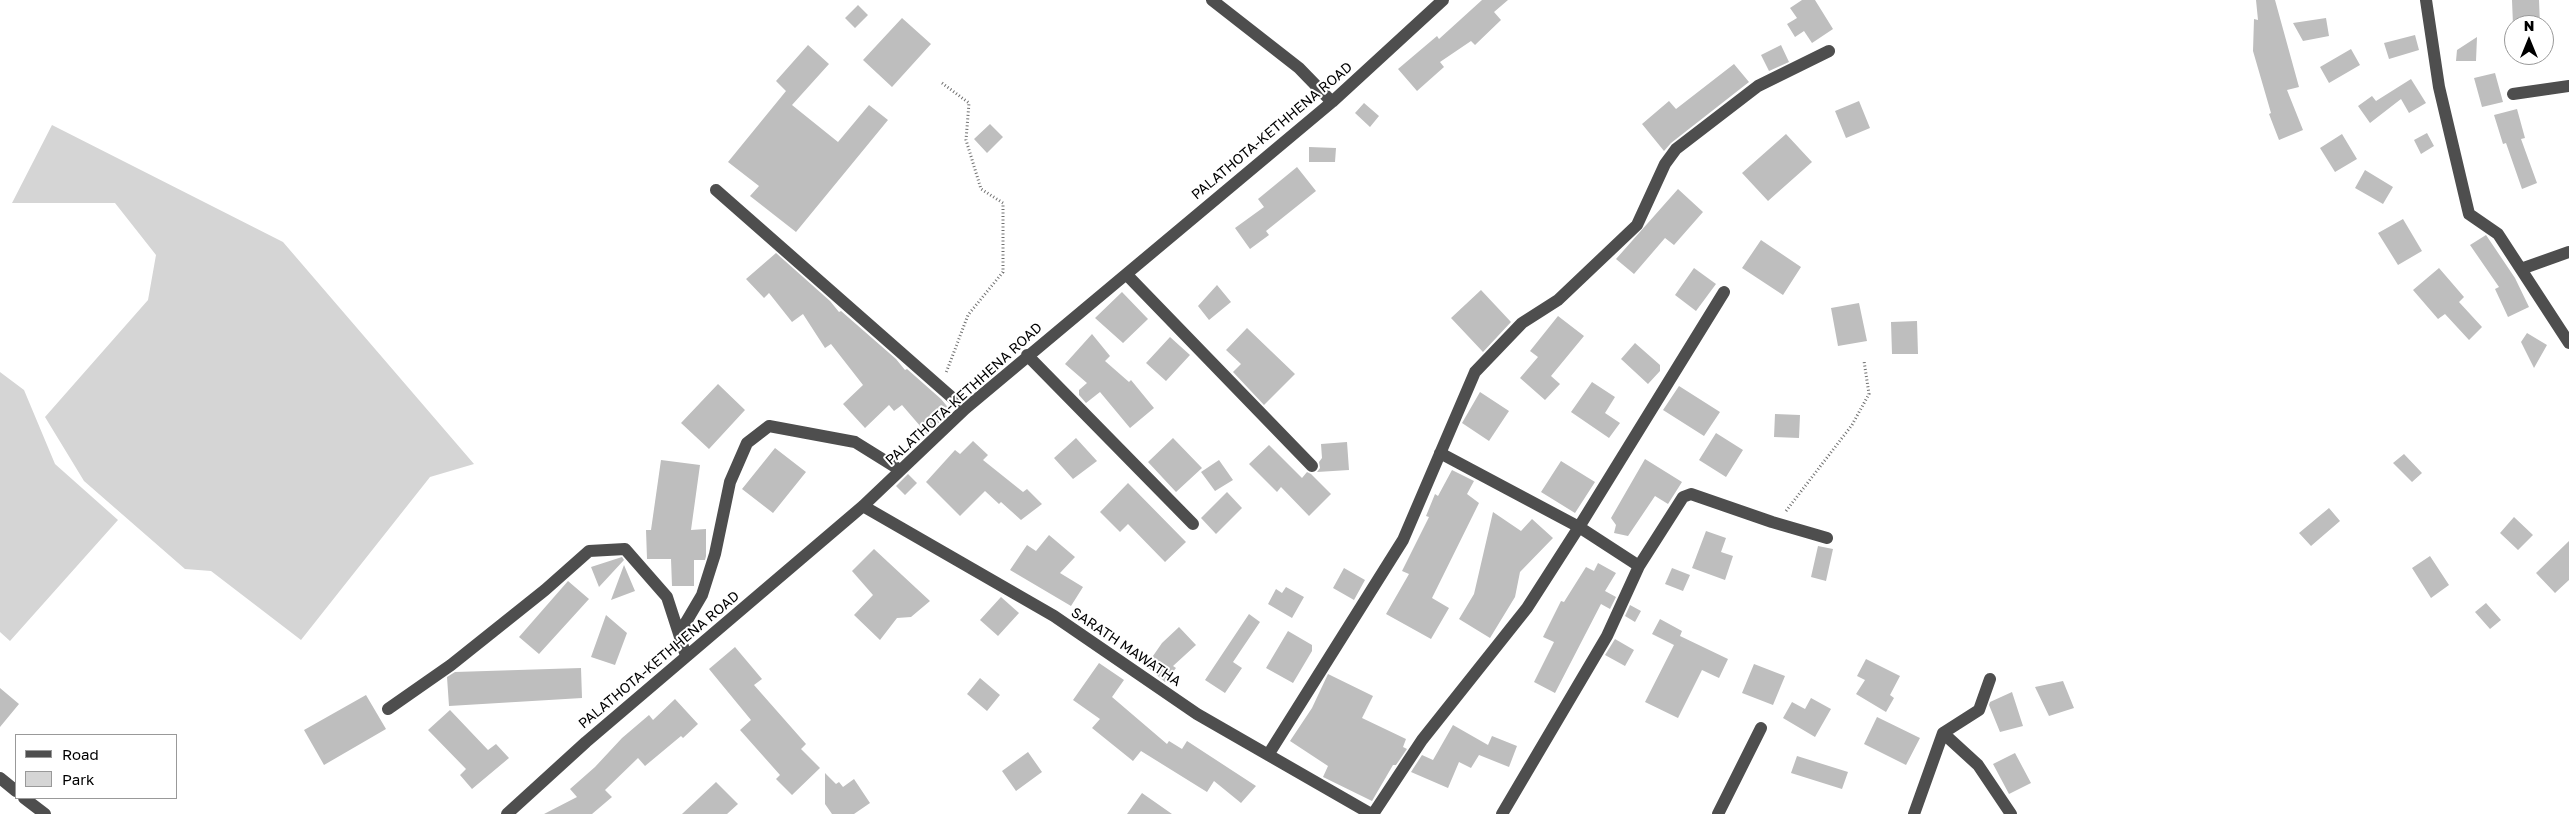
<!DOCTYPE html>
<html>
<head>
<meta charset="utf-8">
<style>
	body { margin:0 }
	#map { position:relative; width:2569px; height:814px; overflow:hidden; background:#fff; font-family:"Golos Text",sans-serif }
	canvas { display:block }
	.legend { position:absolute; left:15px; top:734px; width:162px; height:65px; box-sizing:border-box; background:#fff; border:1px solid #999; margin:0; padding:6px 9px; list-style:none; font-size:15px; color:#000 }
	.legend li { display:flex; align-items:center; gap:10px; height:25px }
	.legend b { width:25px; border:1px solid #999 }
	.north { position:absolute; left:2504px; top:15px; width:50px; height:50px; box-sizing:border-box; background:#fff; border:1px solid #999; border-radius:50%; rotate:0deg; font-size:14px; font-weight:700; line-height:20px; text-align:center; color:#000 }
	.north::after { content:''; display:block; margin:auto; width:18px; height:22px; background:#000; clip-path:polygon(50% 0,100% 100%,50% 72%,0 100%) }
</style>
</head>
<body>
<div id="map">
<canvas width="2569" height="814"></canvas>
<ul class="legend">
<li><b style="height:6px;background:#4e4e4e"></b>Road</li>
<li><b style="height:14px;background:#d5d5d5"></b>Park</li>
</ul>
<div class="north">N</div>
</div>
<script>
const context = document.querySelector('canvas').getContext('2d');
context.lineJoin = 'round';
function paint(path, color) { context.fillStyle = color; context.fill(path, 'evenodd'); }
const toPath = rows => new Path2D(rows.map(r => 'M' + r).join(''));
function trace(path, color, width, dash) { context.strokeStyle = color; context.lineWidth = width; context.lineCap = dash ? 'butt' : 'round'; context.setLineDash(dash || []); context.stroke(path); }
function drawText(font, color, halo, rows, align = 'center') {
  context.font = font + ' "Golos Text",sans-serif'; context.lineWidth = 4; context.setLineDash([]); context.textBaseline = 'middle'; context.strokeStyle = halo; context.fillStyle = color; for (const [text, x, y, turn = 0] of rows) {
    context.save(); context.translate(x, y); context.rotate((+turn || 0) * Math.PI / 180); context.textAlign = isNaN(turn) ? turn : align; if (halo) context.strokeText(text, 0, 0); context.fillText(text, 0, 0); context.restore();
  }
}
paint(toPath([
	[52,125,283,242,474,464,430,477,301,640,211,571,185,569,84,481,45,417,148,300,156,255,115,203,12,203],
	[0,372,24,390,55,464,118,520,10,641,0,632]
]), '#d5d5d5');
paint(toPath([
	[1482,0,1508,0,1494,12,1501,20,1475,45,1471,41,1440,62,1444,67,1417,91,1398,69,1437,36,1439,39],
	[1802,0,1815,0,1833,29,1812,43,1804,31,1795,37,1787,24,1797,18,1790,8],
	[2256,0,2275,0,2299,87,2287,90,2303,130,2279,140,2269,114,2271,113,2253,51,2254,19,2258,20],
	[2512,0,2539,0,2540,25,2513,25],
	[858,5,868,15,855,28,845,18],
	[902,18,931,44,892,87,863,60],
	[2326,18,2329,36,2303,41,2293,23],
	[2415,35,2419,50,2389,59,2384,43],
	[2477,37,2476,61,2456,61,2457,50],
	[808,45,829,64,792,105,838,142,869,105,888,120,796,232,750,196,759,186,728,162,786,91,776,81],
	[1781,45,1789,62,1769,71,1761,55],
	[2351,49,2360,65,2329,83,2320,67],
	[1734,64,1749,82,1671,143,1664,151,1642,124,1669,101,1676,109],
	[2495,73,2503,102,2482,107,2474,78],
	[2411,79,2426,103,2409,113,2401,99,2370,123,2358,106,2372,96,2376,101],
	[1859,101,1870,128,1846,138,1835,111],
	[1364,103,1379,116,1370,127,1355,113],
	[2517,109,2525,138,2521,139,2537,183,2522,189,2506,143,2503,144,2494,115],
	[990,124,1003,137,987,153,974,139],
	[2427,133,2434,146,2421,154,2414,140],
	[1786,134,1812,162,1768,201,1742,173],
	[2342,134,2357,159,2335,172,2320,148],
	[1309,147,1336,148,1335,162,1309,162],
	[1297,167,1316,191,1266,231,1269,235,1250,249,1235,228,1264,207,1258,199],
	[2365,170,2393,187,2383,204,2355,188],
	[1678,189,1703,212,1674,245,1665,238,1634,274,1616,259],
	[2403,219,2422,251,2398,265,2378,233],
	[2486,235,2515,278,2529,307,2508,317,2495,289,2499,287,2470,245],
	[1761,240,1801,267,1783,295,1742,268],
	[776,253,830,301,839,312,841,311,896,359,905,370,907,369,941,399,951,411,927,434,902,405,894,411,889,405,865,428,843,404,863,385,831,344,825,348,803,314,792,322,769,293,764,298,746,279],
	[1694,268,1716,284,1696,311,1675,295],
	[2439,268,2464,297,2459,302,2482,327,2469,340,2445,314,2438,319,2413,290],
	[1217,285,1231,302,1209,320,1198,306],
	[1481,290,1511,322,1483,352,1451,318],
	[1122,292,1148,319,1123,343,1095,318],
	[1859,303,1867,341,1838,346,1831,308],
	[1558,316,1584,336,1551,376,1560,384,1545,400,1520,378,1538,357,1530,351],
	[1917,321,1918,354,1892,354,1891,322],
	[1247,328,1295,374,1264,405,1233,372,1241,364,1226,350],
	[2527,333,2547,345,2534,368,2521,342],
	[1092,334,1110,356,1105,361,1129,382,1131,380,1154,408,1130,428,1100,392,1086,403,1079,395,1079,390,1087,383,1065,364],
	[1170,337,1190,355,1166,381,1146,363],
	[1635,343,1660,365,1660,371,1648,384,1621,359],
	[1592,382,1615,397,1605,413,1620,423,1609,438,1571,412],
	[718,384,745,410,709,449,681,423],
	[1679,386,1720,412,1704,436,1663,410],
	[1480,392,1509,411,1489,441,1462,423],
	[1775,414,1800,415,1799,438,1774,437],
	[1716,433,1743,450,1726,477,1699,460],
	[1076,438,1097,461,1073,479,1054,458],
	[1173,438,1202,468,1176,492,1148,462],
	[973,441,988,455,983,460,1023,492,1027,489,1042,504,1021,520,1001,502,999,504,985,491,960,516,926,482,955,450,960,454],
	[1347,442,1349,470,1317,472,1320,468,1319,462,1322,458,1321,444],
	[1269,445,1302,478,1307,472,1311,474,1331,494,1309,516,1281,487,1277,492,1249,464],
	[775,448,806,472,773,513,742,489],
	[2404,454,2422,473,2412,482,2393,463],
	[1645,459,1682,482,1668,504,1655,496,1628,536,1614,533,1616,525,1611,518],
	[661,460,700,465,691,530,706,529,706,556,705,560,694,560,694,586,672,586,671,559,647,559,646,530,651,530],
	[1219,460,1233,480,1215,491,1201,472],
	[1561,461,1595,482,1575,513,1541,492],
	[1452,470,1474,481,1467,494,1479,503,1432,598,1449,608,1431,639,1386,614,1409,574,1402,571,1429,517,1426,516,1435,494,1438,496],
	[908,474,917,483,905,495,896,486],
	[1128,483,1186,542,1165,562,1128,524,1120,532,1100,512],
	[1227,492,1242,508,1216,534,1201,518],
	[2329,508,2340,521,2311,546,2299,533],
	[1493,512,1521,531,1532,519,1553,538,1520,572,1515,597,1490,638,1459,619,1474,594],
	[2514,517,2533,535,2518,550,2500,533],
	[1706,531,1726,538,1721,552,1733,556,1725,580,1692,568],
	[1049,535,1075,557,1060,573,1083,587,1071,606,1010,570,1027,545,1036,551],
	[2569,541,2569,580,2555,593,2536,573],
	[1818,546,1833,549,1826,581,1811,577],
	[874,549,930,601,911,617,897,618,880,640,854,615,873,595,852,571],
	[2430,556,2449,585,2431,598,2412,568],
	[622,557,624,560,599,587,591,567],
	[1598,563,1616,573,1605,591,1616,597,1610,609,1601,604,1555,693,1534,682,1554,642,1543,637,1561,601,1564,602,1586,567,1594,571],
	[624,565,635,591,611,600],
	[1344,568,1365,580,1354,600,1333,588],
	[1672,568,1690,575,1683,591,1665,584],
	[568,581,589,599,539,654,519,637],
	[1286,587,1304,597,1292,618,1268,604,1276,589,1282,593],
	[1001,597,1019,613,998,636,980,620],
	[2486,603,2501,620,2490,629,2475,612],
	[1630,605,1641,611,1635,622,1625,616],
	[1249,614,1260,622,1233,662,1242,668,1225,693,1205,680],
	[606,615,627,633,615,665,591,657],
	[1660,619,1682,631,1680,636,1728,659,1719,678,1702,670,1678,718,1645,702,1674,645,1652,634],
	[1179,627,1196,645,1173,666,1176,668,1165,682,1146,666,1162,643],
	[1288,631,1312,645,1312,651,1293,683,1266,668],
	[1615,639,1634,650,1625,666,1605,655],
	[735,647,762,679,754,685,806,744,801,749,820,768,792,795,776,779,780,775,740,730,751,720,709,669],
	[1866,659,1900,676,1890,695,1894,698,1886,712,1856,694,1865,680,1857,676],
	[1099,663,1124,680,1112,697,1167,744,1169,741,1182,749,1187,741,1256,786,1241,803,1214,781,1207,792,1141,751,1133,761,1092,728,1100,719,1073,700],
	[1754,664,1785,676,1773,705,1742,693],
	[581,668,582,698,449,706,447,677,455,672],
	[1328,674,1373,696,1362,718,1406,739,1403,747,1407,749,1396,765,1393,765,1372,801,1323,777,1328,766,1290,741,1312,708],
	[980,678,1000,695,987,711,967,694],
	[2063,681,2074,708,2049,716,2035,687],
	[0,688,19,704,0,727],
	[2012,692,2023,726,2000,732,1989,705,1990,702],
	[366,695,386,729,324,765,304,730],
	[1811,698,1831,709,1815,737,1783,718,1792,702,1805,709],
	[675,699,698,724,683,738,681,736,645,766,638,758,605,790,612,797,592,814,544,814,577,797,570,789,595,767,622,738,649,715,653,720],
	[450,710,488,750,496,744,509,758,472,789,460,775,466,769,428,730],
	[1877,717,1920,738,1906,765,1864,744],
	[1453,725,1488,745,1492,736,1517,746,1509,767,1479,755,1471,768,1459,762,1448,788,1411,772,1422,755,1433,760],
	[1028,752,1042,772,1016,791,1002,771],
	[2015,753,2031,783,2009,794,1993,764],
	[1797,756,1848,772,1842,789,1791,773],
	[825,773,836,784,839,782,843,787,854,779,870,803,854,814,832,814,825,804],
	[716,782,738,804,727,814,682,814],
	[1142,793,1172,814,1127,814]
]), '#bebebe');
trace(toPath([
	[942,83,969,103,966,140,981,189,1003,203,1003,272,968,315,946,373],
	[1786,511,1852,425,1869,394,1864,361]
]), '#707070', 3, [1, 2.5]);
trace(toPath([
	[1212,0,1299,68,1332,102],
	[2426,0,2439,87,2469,214,2498,234,2569,343],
	[2513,94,2569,86],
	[716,190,965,409],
	[2521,269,2569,252],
	[1127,275,1312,466],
	[1027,355,1193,524],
	[1440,453,1579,527,1639,566],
	[863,506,1054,616,1197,714,1371,814],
	[686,656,679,634,702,595,715,554,730,482,747,443,769,426,855,442,900,470],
	[388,709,451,665,545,590,589,551,625,549,667,597,679,634],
	[1943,733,1978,765,2011,814],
	[1268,755,1403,540,1475,372,1522,323,1558,300,1637,225,1665,164,1676,149,1758,86,1829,51],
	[0,778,16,791],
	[24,798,45,814],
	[507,814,586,742,863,506,965,409,1332,102,1443,0],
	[1373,814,1422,740,1527,608,1579,527,1724,292],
	[1502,814,1607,636,1639,566,1683,497,1691,494,1772,522,1827,538],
	[1718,814,1761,728],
	[1914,814,1943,733,1979,710,1990,679]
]), '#4e4e4e', 12);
drawText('14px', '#000', '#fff', [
	["PALATHOTA-KETHHENA ROAD",1272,131,-40],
	["PALATHOTA-KETHHENA ROAD",964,394,-42],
	["SARATH MAWATHA",1126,647,34],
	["PALATHOTA-KETHHENA ROAD",659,660,-40]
]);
</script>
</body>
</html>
